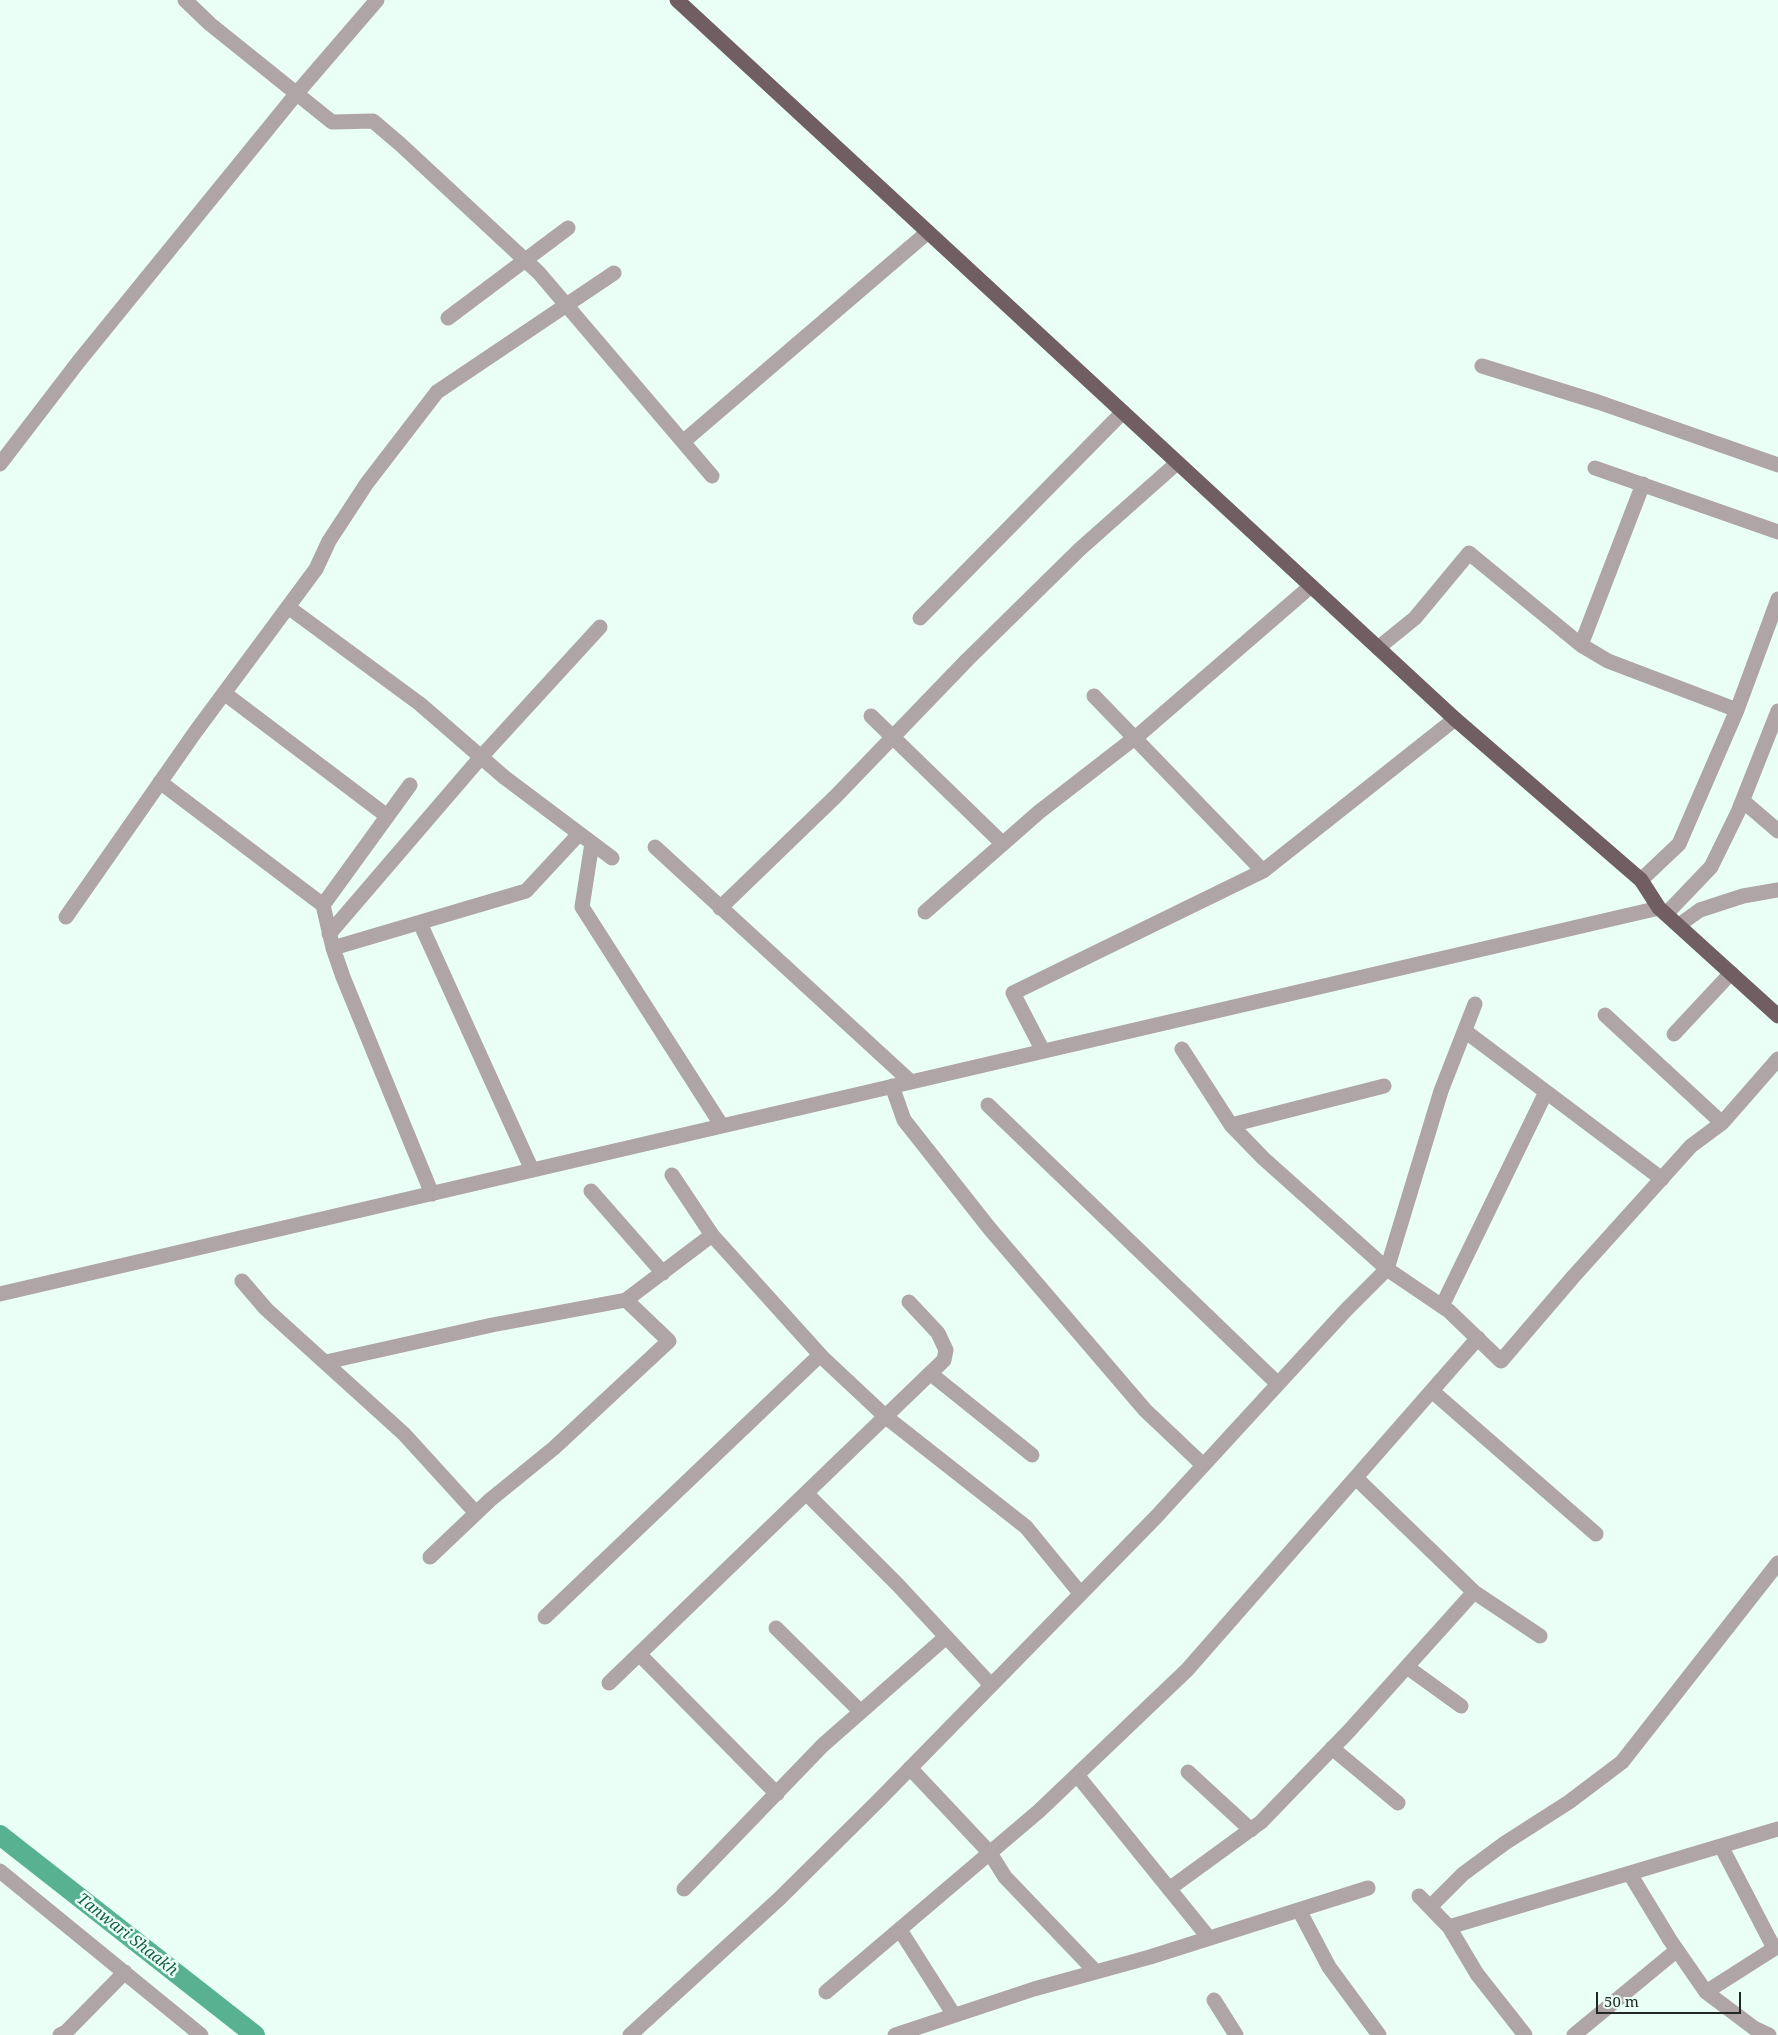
<!DOCTYPE html>
<html>
<head>
<meta charset="utf-8">
<style>
	body { margin:0 }
	#map { position:relative; width:1778px; height:2035px; overflow:hidden; background:#eafff6; font-family:"Noto Serif",serif }
	canvas { display:block }
	.scale { position:absolute; left:1596px; top:1992px; width:145px; height:22px; box-sizing:border-box; border:2px solid #1f2824; border-top:0; padding-left:6px; font-size:15px; line-height:18px; white-space:nowrap; color:#1f2824; -webkit-text-stroke:4px #eafff6; paint-order:stroke }
</style>
</head>
<body>
<div id="map">
<canvas width="1778" height="2035"></canvas>
<div class="scale">50 m</div>
</div>
<script>
const context = document.querySelector('canvas').getContext('2d');
context.lineJoin = 'round';
const toPath = rows => new Path2D(rows.map(r => 'M' + r).join(''));
function trace(path, color, width, dash) { context.strokeStyle = color; context.lineWidth = width; context.lineCap = dash ? 'butt' : 'round'; context.setLineDash(dash || []); context.stroke(path); }
function drawText(font, color, halo, rows, align = 'center') {
  context.font = font + ' "Noto Serif",serif'; context.lineWidth = 5; context.setLineDash([]); context.textBaseline = 'middle'; context.strokeStyle = halo; context.fillStyle = color; for (const [text, x, y, turn = 0] of rows) {
    context.save(); context.translate(x, y); context.rotate((+turn || 0) * Math.PI / 180); context.textAlign = isNaN(turn) ? turn : align; if (halo) context.strokeText(text, 0, 0); context.fillText(text, 0, 0); context.restore();
  }
}
trace(toPath([
	[0,1835,255,2035]
]), '#58b292', 20);
trace(toPath([
	[185,0,210,24,332,122,373,121,400,144,539,273,712,476],
	[448,318,568,228],
	[1482,366,1598,402,1778,465],
	[684,441,928,232],
	[0,464,79,361,297,93,377,0],
	[1595,468,1778,532],
	[288,607,420,704,504,777,612,858],
	[920,618,1123,412],
	[1581,645,1643,484],
	[1378,648,1415,618,1469,553,1581,645,1608,661,1737,710],
	[224,693,387,816],
	[1094,696,1263,871],
	[871,716,1002,843],
	[160,782,323,905,333,948,343,977,432,1194],
	[1743,801,1778,831],
	[592,843,582,907,722,1126],
	[655,847,911,1082],
	[1641,880,1679,844,1737,710,1778,599],
	[323,905,410,785],
	[720,908,836,796,967,660,1080,549,1177,463],
	[925,912,1039,812,1141,733,1311,586],
	[1666,914,1711,867,1738,812,1778,711],
	[66,917,196,731,316,569,329,541,367,483,437,392,614,273],
	[420,923,532,1170],
	[1679,925,1700,910,1743,896,1778,890],
	[329,934,481,757,600,627],
	[333,948,526,891,579,834],
	[1605,1015,1722,1123],
	[1465,1031,1662,1179],
	[1674,1034,1731,973],
	[1182,1049,1231,1125,1263,1158,1387,1269,1449,1311,1501,1361,1573,1277,1691,1146,1722,1123,1778,1059],
	[1043,1051,1013,993,1263,871,1455,719],
	[892,1086,904,1120,990,1229,1145,1410,1203,1465],
	[988,1105,1278,1384],
	[1231,1125,1384,1086],
	[672,1175,712,1235,823,1358,886,1417,1026,1527,1080,1593],
	[591,1191,663,1273],
	[242,1281,266,1309,404,1434,476,1513],
	[0,1294,1659,908],
	[1442,1306,1546,1092],
	[326,1362,492,1325,626,1300,712,1235],
	[931,1374,1032,1455],
	[1432,1391,1596,1534],
	[1356,1478,1474,1592,1540,1636],
	[806,1493,898,1585,991,1685],
	[430,1557,490,1500,554,1448,669,1341,626,1300],
	[545,1617,820,1355],
	[776,1628,861,1712],
	[639,1654,777,1794],
	[1407,1667,1461,1706],
	[609,1683,944,1360,946,1350,938,1333,909,1302],
	[1332,1748,1398,1803],
	[910,1768,990,1853,1005,1877,1096,1972],
	[1188,1772,1251,1830],
	[1077,1775,1209,1938],
	[1721,1846,1774,1948],
	[0,1871,201,2035],
	[1630,1874,1670,1940,1706,1992,1754,2028,1769,2035],
	[684,1889,823,1745,946,1637],
	[1169,1889,1261,1822,1349,1731,1474,1592],
	[1419,1896,1449,1927,1477,1974,1525,2035],
	[1430,1907,1463,1874,1505,1843,1569,1802,1622,1762,1778,1563],
	[1299,1910,1329,1967,1379,2035],
	[1449,1927,1778,1829],
	[900,1930,954,2015],
	[826,1992,1039,1811,1187,1670,1478,1338],
	[1706,1992,1778,1946],
	[1214,2000,1236,2035],
	[60,2035,66,2032,125,1972],
	[630,2035,779,1899,879,1800,1156,1517,1346,1310,1387,1269,1441,1091,1475,1004],
	[895,2035,1034,1989,1150,1957,1368,1888],
	[1574,2035,1677,1950]
]), '#afa4a6', 15);
trace(toPath([
	[677,0,1455,719,1641,880,1659,908,1778,1016]
]), '#715e63', 15);
drawText('italic 16px', '#185e48', '#eafff6', [
	["Tanwari Shaakh",127,1935,38]
]);
</script>
</body>
</html>
